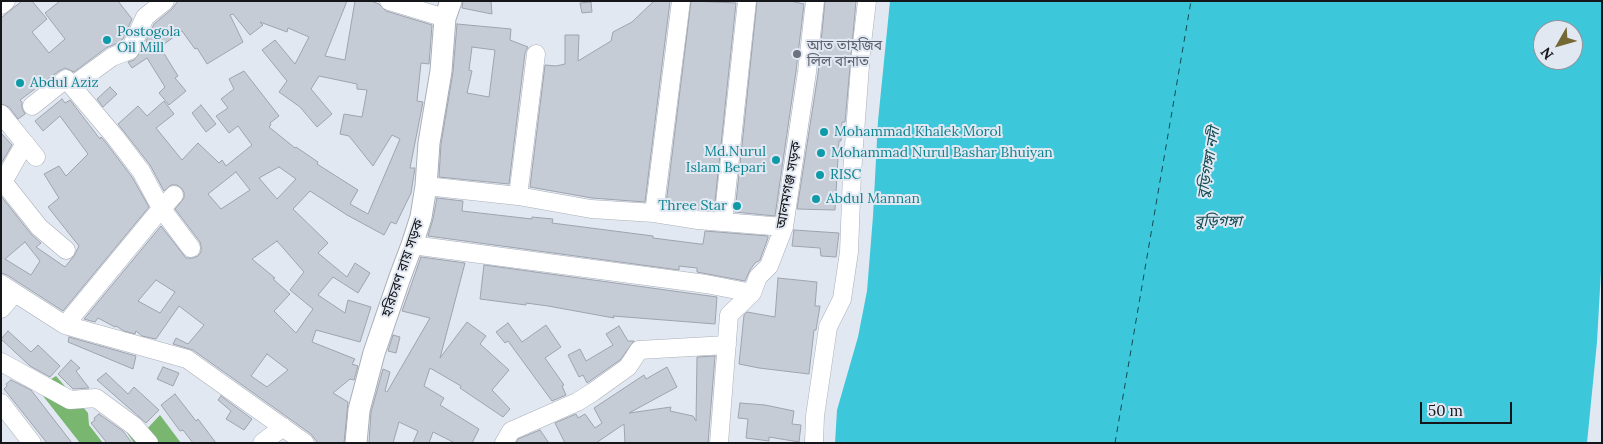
<!DOCTYPE html>
<html>
<head>
<meta charset="utf-8">
<style>
	body { margin:0 }
	#map { position:relative; width:1603px; height:444px; overflow:hidden; background:#e2e8f2; font-family:Lora,serif }
	canvas { display:block }
	.frame { position:absolute; inset:0; border:2px solid #14161a; pointer-events:none }
	.north { position:absolute; left:1533px; top:20px; width:50px; height:50px; box-sizing:border-box; background:#e2e8f2; border:1px solid #90949c; border-radius:50%; rotate:232deg; font-size:14px; font-weight:700; line-height:20px; text-align:center; color:#14161a }
	.north::after { content:''; display:block; margin:auto; width:18px; height:22px; background:#756835; clip-path:polygon(50% 0,100% 100%,50% 72%,0 100%) }
	.scale { position:absolute; left:1420px; top:402px; width:92px; height:22px; box-sizing:border-box; border:2px solid #14161a; border-top:0; padding-left:6px; font-size:15px; line-height:18px; white-space:nowrap; color:#14161a; -webkit-text-stroke:4px #e2e8f2; paint-order:stroke }
</style>
</head>
<body>
<div id="map">
<canvas width="1603" height="444"></canvas>
<div class="frame"></div>
<div class="north">N</div>
<div class="scale">50 m</div>
</div>
<script>
const context = document.querySelector('canvas').getContext('2d');
context.lineJoin = 'round';
function paint(path, color) { context.fillStyle = color; context.fill(path, 'evenodd'); }
const toPath = rows => new Path2D(rows.map(r => 'M' + r).join(''));
function trace(path, color, width, dash) { context.strokeStyle = color; context.lineWidth = width; context.lineCap = dash ? 'butt' : 'round'; context.setLineDash(dash || []); context.stroke(path); }
function drawText(font, color, halo, rows, align = 'center') {
  context.font = font + ' Lora,"Noto Sans Bengali",serif'; context.lineWidth = 4; context.setLineDash([]); context.textBaseline = 'middle'; context.strokeStyle = halo; context.fillStyle = color; for (const [text, x, y, turn = 0] of rows) {
    context.save(); context.translate(x, y); context.rotate((+turn || 0) * Math.PI / 180); context.textAlign = isNaN(turn) ? turn : align; if (halo) context.strokeText(text, 0, 0); context.fillText(text, 0, 0); context.restore();
  }
}
paint(toPath([
	[25,373,45,383,56,376,88,413,89,425,103,443,80,443],
	[160,415,181,443,134,443,117,418,146,430]
]), '#79b670');
paint(toPath([
	[890,1,1602,1,1602,253,1597,342,1587,443,835,443,837,410,858,337,867,291,873,216,878,121],
	[1543,30,1573,30,1573,60,1543,60]
]), '#3dc7da');
trace(toPath([
	[1115,443,1191,1]
]), '#114c54', 1, [6, 5]);
const building = toPath([
	[22,1,32,1,47,19,32,32,49,53,65,39,45,13,60,1,118,1,132,19,123,39,118,43,106,48,74,72,65,68,59,71,20,100,22,102,22,108,25,114,18,119,9,107,1,104,1,18,22,1],
	[178,1,347,1,325,56,345,60,355,1,371,1,379,4,386,11,432,25,429,64,421,63,417,101,423,102,410,168,415,168,411,193,396,224,391,222,384,235,347,215,310,191,293,209,328,243,318,253,347,277,355,263,370,273,358,293,333,277,318,295,345,313,348,300,371,307,360,342,316,330,312,342,355,359,352,364,358,366,354,380,350,379,333,393,348,402,344,443,318,443,311,434,193,350,173,344,176,338,188,344,204,325,179,306,156,339,142,336,136,331,135,334,124,331,116,326,115,327,98,318,95,322,84,319,161,226,186,258,193,258,198,256,201,252,201,246,200,242,175,209,184,198,184,192,181,188,177,185,171,185,164,191,150,165,118,124,138,106,147,116,164,101,174,114,156,128,182,160,198,143,219,163,222,160,226,166,252,145,238,126,229,133,216,116,228,108,221,99,234,89,229,79,244,71,279,116,270,123,271,125,269,127,295,148,296,147,318,162,317,164,358,190,350,204,368,214,400,139,392,135,373,166,349,136,340,134,344,114,362,117,367,90,357,89,357,84,319,76,311,89,332,114,317,127,300,107,279,92,287,81,262,50,275,40,295,64,309,37,288,28,287,32,260,22,263,25,250,35,233,14,230,15,243,42,207,64,197,48,195,49,182,31,160,47,178,76,175,78,186,91,169,105,159,93,165,87,147,58,132,68,128,62,134,60,141,51,149,45,146,41,154,24,172,9,178,1],
	[279,167,296,179,277,199,259,178,279,167],
	[236,172,250,190,221,209,208,194,236,172],
	[277,241,304,272,290,290,313,309,296,333,274,311,290,294,273,279,275,278,252,259,277,241],
	[156,280,175,292,160,313,138,301,156,280],
	[267,354,288,370,267,387,251,376,267,354],
	[463,1,491,1,492,14,462,8,463,1],
	[654,1,670,1,645,202,592,198,530,187,545,65,556,66,565,64,565,35,579,35,578,61,611,41,613,32,632,22,654,1],
	[691,1,736,3,714,211,666,204,691,1],
	[757,1,790,1,804,4,796,71,775,216,735,212,757,1],
	[825,1,856,1,845,122,842,122,841,141,839,141,835,210,797,209,818,74,825,1],
	[591,2,592,12,582,13,580,3,591,2],
	[457,24,511,29,510,40,528,47,525,53,509,184,439,177,441,144,453,72,457,24],
	[472,47,495,50,489,97,467,93,472,71,469,70,472,47],
	[110,87,117,94,103,107,97,99,110,87],
	[62,99,65,103,70,100,100,139,101,137,107,144,132,177,149,207,63,311,7,275,1,273,1,196,31,234,41,243,36,247,65,267,74,256,79,246,48,207,59,198,44,174,59,166,66,176,88,154,60,116,43,131,35,121,62,99],
	[25,242,40,261,31,275,5,259,25,242],
	[201,105,216,124,206,132,192,113,201,105],
	[1,133,12,145,2,162,1,161,1,133],
	[437,198,463,201,462,211,532,219,532,217,553,219,552,223,653,236,653,238,700,244,703,244,705,231,768,236,768,238,760,260,755,263,750,270,745,281,697,272,697,268,679,266,679,270,428,236,433,219,437,198],
	[794,230,839,233,836,257,821,256,820,248,792,246,794,230],
	[421,257,465,263,440,358,467,322,486,336,480,344,509,370,492,390,510,409,503,417,460,388,461,386,430,368,424,386,444,398,440,405,479,429,472,443,455,443,433,432,429,443,413,443,418,431,399,422,393,443,369,443,371,412,383,369,390,372,385,391,387,392,430,318,402,311,421,257],
	[484,265,717,297,715,324,613,316,614,318,548,306,526,303,526,305,480,299,484,265],
	[778,278,817,282,815,306,820,306,816,330,814,330,809,374,759,368,739,364,744,315,747,312,775,317,778,278],
	[508,323,522,342,546,325,561,347,545,358,564,385,562,386,566,395,552,401,508,341,505,343,496,332,508,323],
	[619,326,628,341,634,341,620,360,587,383,583,375,579,377,568,355,580,349,586,361,613,345,606,334,619,326],
	[8,331,31,352,38,345,60,366,50,377,30,366,1,339,8,331],
	[393,335,400,337,396,353,388,351,393,335],
	[69,337,136,356,133,369,68,342,69,337],
	[715,356,708,443,625,443,624,424,596,443,565,443,555,423,576,414,578,418,585,414,595,428,602,423,594,408,644,375,646,379,667,367,677,387,629,413,671,407,670,411,693,416,696,421,697,357,715,356],
	[71,360,80,368,76,371,89,388,73,389,58,374,71,360],
	[163,367,179,373,173,386,157,379,163,367],
	[106,373,128,394,134,387,159,410,146,423,97,380,106,373],
	[11,380,31,390,72,443,47,443,4,389,7,386,6,384,11,380],
	[175,394,196,421,198,419,216,443,193,443,183,430,180,431,161,405,175,394],
	[221,396,252,419,244,430,226,419,231,411,218,400,221,396],
	[740,403,765,405,794,411,792,424,801,425,799,442,769,437,769,441,746,438,748,419,738,418,740,403],
	[99,414,123,431,132,443,107,443,91,423,95,420,94,418,99,414],
	[540,430,549,443,516,443,518,439,540,430]
]);
paint(building, '#c6ccd6');
trace(building, '#9ea3ad', 1);
const minor = toPath([
	[389,1,445,18],
	[1,5,6,1],
	[72,86,112,57,130,50,145,17,165,1],
	[32,106,66,79,115,137,141,171,161,208,191,248],
	[1,114,36,157],
	[1,179,39,227,66,250],
	[3,182,25,143],
	[426,186,518,196,591,209,654,213,698,220,784,227],
	[518,196,536,54],
	[654,213,681,1],
	[723,222,747,1],
	[412,245,706,284,752,293],
	[1,284,65,325,187,359,305,443],
	[1,309,15,293],
	[65,325,155,216,174,195],
	[1,362,70,400,96,398,134,426,149,443],
	[1,403,32,443],
	[262,443,283,427],
	[504,443,511,431,577,402,593,392,628,367,639,350,727,345],
	[719,443,729,315,752,293,758,277,769,266,784,227,807,72,815,1],
	[814,443,815,416,828,327,842,299,849,252,852,173,861,52,867,1]
]);
const major = toPath([
	[356,443,359,410,374,353,400,277,412,245,421,217,426,186,429,143,441,71,445,18,451,1]
]);
trace(minor, '#a9afb9', 19);
trace(major, '#a9afb9', 23);
trace(minor, '#fff', 18);
trace(major, '#fff', 21);
for (const [x, y, r, color] of [
	[107,40,5,"#0f9aa8"],
	[797,54,5,"#6b7280"],
	[20,83,5,"#0f9aa8"],
	[824,132,5,"#0f9aa8"],
	[821,153,5,"#0f9aa8"],
	[776,160,5,"#0f9aa8"],
	[820,175,5,"#0f9aa8"],
	[816,199,5,"#0f9aa8"],
	[737,206,5,"#0f9aa8"]
]) { const dot = new Path2D(); dot.arc(x, y, r, 0, 2 * Math.PI); context.fillStyle = color; context.fill(dot); trace(dot, '#e2e8f2', 2); }
drawText('14px', '#0d838f', '#e2e8f2', [
	["Postogola",117,32],
	["Oil Mill",117,48],
	["Abdul Aziz",30,83],
	["Mohammad Khalek Morol",834,132],
	["Md.Nurul",766,152,"right"],
	["Islam Bepari",766,168,"right"],
	["Mohammad Nurul Bashar Bhuiyan",831,153],
	["RISC",830,175],
	["Abdul Mannan",826,199],
	["Three Star",727,206,"right"]
], 'left');
drawText('14px', '#5b616d', '#e2e8f2', [
	["আত তাহজিব",807,46],
	["লিল বানাত",807,62]
], 'left');
drawText('14px', '#14161a', '#e2e8f2', [
	["আলমগঞ্জ সড়ক",789,185,-80],
	["হরিচরণ রায় সড়ক",403,268,-71]
]);
drawText('italic 15px', '#114c54', '#e2e8f2', [
	["বুড়িগঙ্গা নদী",1209,163,-80],
	["বুড়িগঙ্গা",1218,222]
]);
</script>
</body>
</html>
